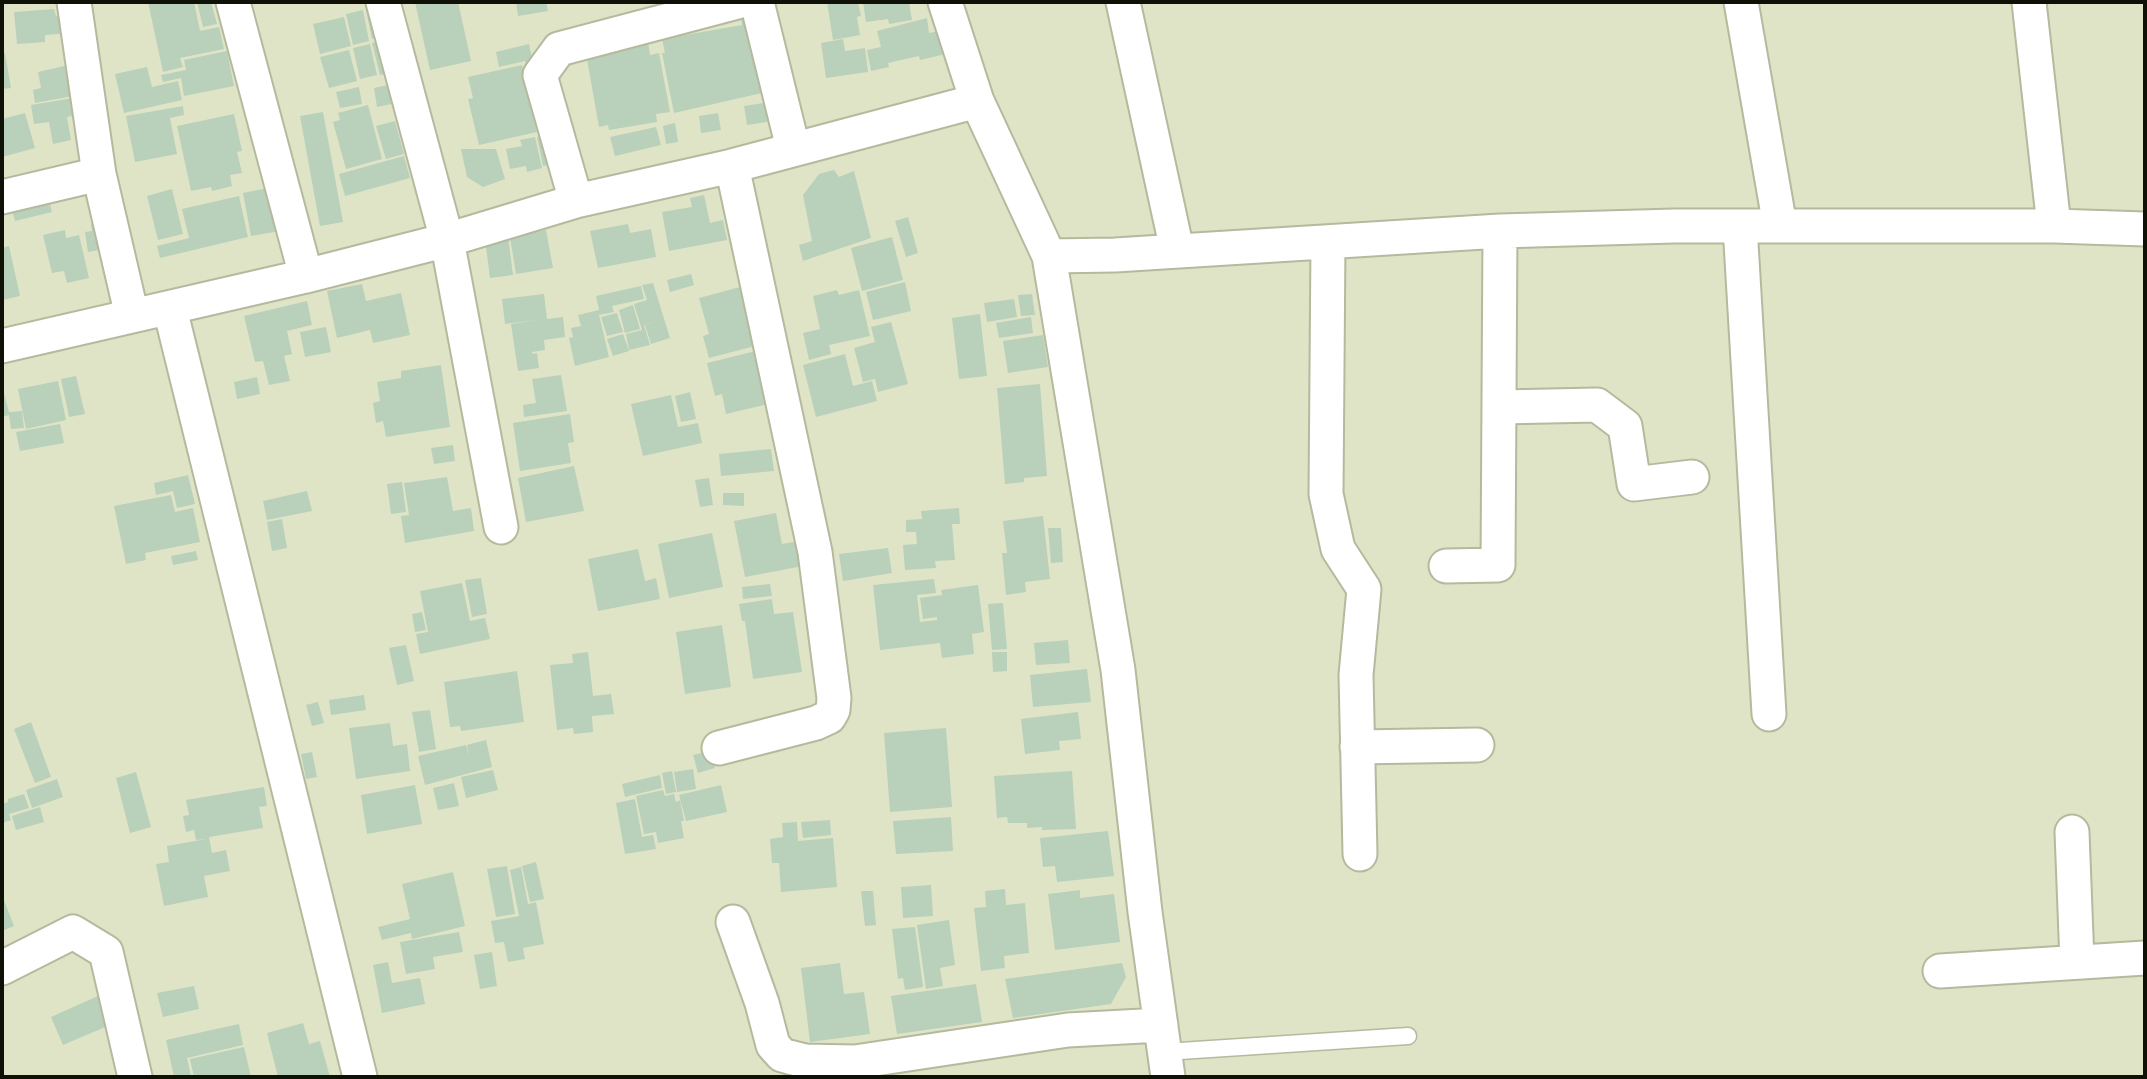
<!DOCTYPE html>
<html>
<head>
<meta charset="utf-8">
<style>
	body { margin:0 }
	#map { position:relative; width:2147px; height:1079px; overflow:hidden; background:#e0e4c7; font-family:Karla,sans-serif }
	canvas { display:block }
	.frame { position:absolute; inset:0; border:4px solid #0f1006; pointer-events:none }
</style>
</head>
<body>
<div id="map">
<canvas width="2147" height="1079"></canvas>
<div class="frame"></div>
</div>
<script>
const context = document.querySelector('canvas').getContext('2d');
context.lineJoin = 'round';
function paint(path, color) { context.fillStyle = color; context.fill(path, 'evenodd'); }
const toPath = rows => new Path2D(rows.map(r => 'M' + r).join(''));
function trace(path, color, width, dash) { context.strokeStyle = color; context.lineWidth = width; context.lineCap = dash ? 'butt' : 'round'; context.setLineDash(dash || []); context.stroke(path); }
paint(toPath([
	[148,2,194,2,200,31,219,27,224,49,180,58,183,67,163,72],
	[197,2,211,2,217,24,203,27],
	[415,2,458,2,471,61,430,70],
	[516,2,546,2,548,11,518,16],
	[827,2,858,2,861,16,857,17,860,35,833,40],
	[863,2,909,2,912,20,889,24,888,19,866,22],
	[381,7,387,36,372,39,366,10],
	[54,9,56,16,68,15,70,33,45,35,45,42,17,44,14,12],
	[363,10,369,41,353,45,346,14],
	[758,13,775,90,674,113,662,53,665,53,662,39,742,25,741,17],
	[344,17,351,46,320,54,313,24],
	[927,18,929,33,945,30,950,53,920,60,919,56,888,63,889,67,871,71,867,50,881,47,877,31],
	[391,38,398,71,380,75,372,43],
	[843,39,845,51,865,48,868,72,826,78,821,43],
	[648,42,650,55,659,53,670,112,656,114,657,122,609,130,608,125,599,127,587,59,599,57,598,51],
	[370,44,377,75,360,79,353,48],
	[529,44,533,63,526,65,525,61,499,67,496,52],
	[349,50,357,81,329,88,320,57],
	[227,51,234,86,184,96,181,78,163,82,161,75,186,70,184,60],
	[5,53,11,88,2,89,2,54],
	[73,64,100,91,35,103,33,90,41,88,38,72],
	[522,65,537,132,479,145,468,99,473,98,468,77],
	[147,67,152,87,178,81,182,100,124,113,115,74],
	[398,83,401,102,377,107,374,88],
	[359,87,362,104,340,108,336,92],
	[97,94,99,111,67,117,71,140,53,144,49,122,34,124,31,105],
	[770,102,773,121,747,125,744,106],
	[368,105,382,159,346,169,333,122,340,120,338,113],
	[183,106,184,115,170,118,177,154,135,162,126,116],
	[323,112,343,222,320,226,300,116],
	[25,113,35,148,2,157,2,119],
	[718,113,721,130,701,133,699,116],
	[234,114,242,151,237,152,242,173,230,175,232,186,212,191,211,187,191,191,177,126],
	[395,121,404,154,386,159,376,126],
	[675,123,678,142,666,144,663,126],
	[656,127,661,145,615,156,610,137],
	[549,134,556,163,543,166,537,137],
	[535,137,542,168,527,172,526,166,510,169,506,149,522,146,520,140],
	[461,149,496,149,505,179,483,187,467,177],
	[404,156,410,178,345,196,339,174],
	[834,170,839,177,854,171,871,238,803,261,799,245,812,241,803,195,819,174],
	[42,172,52,212,15,221,4,181],
	[277,186,286,230,251,236,243,193],
	[172,189,183,234,158,240,147,196],
	[704,195,710,223,723,220,727,240,669,251,662,212,692,207,690,198],
	[239,196,248,237,160,258,157,246,189,238,182,209],
	[908,217,918,253,906,257,895,221],
	[116,220,121,246,88,252,85,232,92,231,91,224],
	[628,224,630,233,651,229,656,257,598,268,590,231],
	[65,230,66,238,79,235,89,278,67,283,64,271,52,273,43,235],
	[546,230,553,268,516,274,510,237],
	[508,236,513,275,490,278,485,239],
	[892,237,903,280,862,291,851,248],
	[9,246,20,296,2,300,2,248],
	[691,274,694,285,670,292,667,280],
	[905,282,911,311,873,320,866,292],
	[653,283,670,338,651,344,645,325,660,320,644,325,650,345,629,350,626,334,642,330,634,304,647,300,642,285],
	[362,284,366,301,401,293,410,335,373,343,370,330,337,338,327,291],
	[641,286,644,299,612,306,614,312,599,315,609,357,575,366,569,338,573,337,571,328,581,326,578,315,599,310,596,296],
	[740,287,755,346,709,358,703,336,709,334,699,298],
	[837,290,839,295,859,290,870,336,829,345,831,354,809,360,803,333,820,329,813,296],
	[544,294,547,319,563,317,565,337,544,340,545,350,532,352,533,354,537,353,539,368,518,371,511,324,536,320,505,324,502,299],
	[1032,294,1035,315,1021,316,1018,295],
	[1014,299,1017,317,987,322,984,303],
	[307,301,312,325,287,331,292,354,284,356,290,381,269,385,263,361,255,362,244,316],
	[633,305,640,329,625,333,619,310],
	[617,313,623,332,607,336,601,317],
	[980,314,987,376,959,379,952,318],
	[1031,317,1033,333,999,338,996,323],
	[891,322,908,384,878,392,875,379,863,382,854,348,875,342,871,327],
	[326,327,331,352,305,357,300,332],
	[623,334,629,351,613,356,607,339],
	[1043,335,1048,367,1008,373,1003,341],
	[756,351,768,404,726,414,722,394,715,396,707,363],
	[845,354,853,386,872,381,877,401,816,417,803,365],
	[441,365,450,427,386,437,383,421,376,423,373,403,380,401,377,382,401,378,401,371],
	[561,375,567,411,524,417,523,405,536,403,532,379],
	[76,376,85,414,69,417,61,379],
	[257,377,260,394,237,399,234,382],
	[58,381,66,420,26,429,18,389],
	[1040,384,1047,476,1024,478,1024,482,1005,484,997,388],
	[2,386,9,412,22,411,24,428,11,429,9,415,2,417],
	[690,392,696,419,681,422,675,396],
	[671,395,678,427,698,423,702,443,643,456,631,404],
	[570,414,574,442,568,443,571,463,520,471,513,423],
	[60,424,64,443,20,451,16,432],
	[453,445,455,461,434,464,431,448],
	[771,449,774,471,721,476,719,454],
	[574,466,584,511,526,522,518,478],
	[188,475,195,504,177,508,173,491,156,495,154,483],
	[447,477,453,511,471,508,474,531,405,543,401,516,409,515,404,483],
	[709,478,713,505,700,507,695,480],
	[402,482,406,512,391,514,387,484],
	[307,491,312,511,267,520,263,501],
	[723,493,744,493,744,506,723,505],
	[171,495,175,512,193,508,200,542,145,553,146,560,126,564,114,506],
	[959,508,960,524,952,524,955,560,935,561,936,568,905,570,903,545,917,544,916,532,906,532,906,520,922,519,921,511],
	[776,513,782,544,798,541,803,566,745,577,734,521],
	[1043,516,1050,579,1025,582,1026,592,1006,595,1002,553,1007,553,1003,521],
	[282,519,287,548,272,551,267,522],
	[1048,528,1061,528,1063,562,1051,563],
	[712,533,723,587,669,598,658,544],
	[888,548,892,573,843,581,839,554],
	[638,549,645,581,656,578,660,599,598,611,588,559],
	[196,551,198,560,173,565,171,556],
	[481,578,487,614,472,617,465,580],
	[934,579,936,593,917,595,920,622,937,620,937,617,923,619,920,598,942,595,941,590,978,585,984,632,972,634,974,654,942,658,940,643,880,650,873,585],
	[462,583,470,621,485,618,490,639,420,654,416,634,428,632,420,591],
	[770,584,772,596,743,599,742,587],
	[772,599,774,614,793,612,802,672,753,679,745,621,742,621,739,604],
	[1003,603,1007,649,992,650,988,604],
	[422,612,426,630,415,632,412,614],
	[722,625,731,687,685,694,676,632],
	[1068,640,1070,663,1036,665,1034,643],
	[406,645,414,681,397,685,389,648],
	[588,652,593,696,611,694,614,714,592,716,593,732,574,734,573,728,557,730,550,665,573,663,572,654],
	[992,652,1007,652,1007,671,993,672],
	[1087,669,1091,702,1033,707,1030,675],
	[517,671,524,722,461,731,460,726,450,727,444,682],
	[364,695,366,710,331,715,329,700],
	[318,702,324,723,312,726,306,705],
	[430,710,436,749,419,752,412,712],
	[1078,712,1081,739,1059,741,1060,750,1025,754,1021,719],
	[31,722,51,777,35,783,14,729],
	[390,723,393,746,407,744,410,771,356,779,349,728],
	[946,728,952,807,890,812,884,733],
	[486,740,492,767,425,785,418,756,466,745,469,756,467,745],
	[711,751,715,768,698,773,693,755],
	[312,752,317,777,306,779,301,754],
	[693,769,696,789,677,792,674,772],
	[493,770,498,790,466,798,461,777],
	[672,771,676,792,666,794,662,773],
	[1072,771,1076,829,1042,830,1042,827,1027,828,1027,823,1008,823,1007,817,997,818,994,776],
	[136,772,151,827,130,833,116,778],
	[660,775,662,788,625,797,622,784],
	[57,779,63,797,32,808,26,790],
	[454,783,459,806,438,810,433,788],
	[415,785,422,824,367,834,361,795],
	[721,785,727,812,686,821,679,795],
	[264,787,267,806,259,807,263,828,209,837,212,853,226,850,230,871,204,876,208,897,164,906,156,864,169,862,167,846,206,839,196,840,194,830,186,832,183,816,189,815,186,800],
	[663,790,665,796,674,794,676,802,680,800,684,821,681,821,684,838,658,843,656,832,644,834,636,796],
	[24,794,29,808,9,814,11,820,2,823,2,804,8,802,8,799],
	[635,799,642,837,653,835,656,849,625,854,616,803],
	[40,807,44,822,16,830,12,816],
	[951,817,953,851,896,854,893,821],
	[830,820,831,835,803,838,801,822],
	[797,822,798,841,833,838,837,887,781,892,779,863,772,863,770,839,783,837,782,823],
	[1108,831,1114,876,1057,882,1055,866,1043,867,1040,838],
	[536,862,544,899,530,902,522,866],
	[507,866,515,914,496,917,487,869],
	[521,867,528,904,536,902,544,944,523,948,525,959,508,962,504,942,495,943,491,921,519,916,510,870],
	[453,872,465,926,412,939,411,933,382,940,378,927,410,919,402,884],
	[931,885,933,916,903,918,901,887],
	[1005,889,1006,905,1025,903,1029,953,1004,956,1005,968,981,971,974,908,986,907,985,891],
	[1080,890,1080,898,1114,894,1120,942,1055,950,1048,894],
	[861,891,873,891,876,925,865,926],
	[2,895,14,926,2,931],
	[949,920,955,965,940,968,943,986,926,989,917,925],
	[915,927,923,987,905,990,903,978,898,979,892,929],
	[459,932,463,952,433,957,435,969,406,974,400,942],
	[492,952,497,986,480,989,474,955],
	[388,962,392,983,420,978,425,1004,382,1013,373,965],
	[840,963,844,994,864,992,870,1034,810,1042,801,968],
	[1122,963,1126,977,1111,1004,1013,1018,1005,979],
	[976,984,982,1022,897,1034,891,996],
	[194,986,199,1009,163,1017,157,993],
	[98,996,110,1025,63,1045,51,1017],
	[303,1023,309,1044,320,1041,330,1077,278,1077,267,1033],
	[239,1024,243,1045,187,1058,191,1076,174,1077,166,1040],
	[244,1047,251,1077,194,1077,190,1059]
]), '#b9d0ba');
const service = toPath([
	[1165,1052,1408,1036]
]);
const minor = toPath([
	[74,2,99,174,132,316],
	[233,2,306,276],
	[383,2,447,240,501,527],
	[757,2,793,148],
	[945,2,977,101,1049,256,1118,670,1145,912,1168,1077],
	[1123,2,1177,250],
	[1741,2,1780,226],
	[2029,2,2054,226],
	[2,197,99,174],
	[576,201,540,75,559,49,737,2],
	[1740,226,1769,714],
	[1328,242,1326,494,1338,549,1364,589,1356,675,1360,854],
	[1049,256,1115,255,1500,231,1674,226,2054,226,2145,229],
	[170,309,360,1077],
	[2,346,306,276,447,240,576,201,732,166,977,101],
	[1501,407,1597,405,1625,426,1634,484,1692,477],
	[1446,566,1498,565,1500,231],
	[1357,747,1477,745],
	[719,748,816,723,829,717,833,710,834,698,815,552,732,166],
	[2072,832,2077,962],
	[733,922,762,1003,773,1045,782,1055,789,1057,805,1061,855,1062,1068,1030,1161,1025],
	[2,968,73,932,106,952,135,1077],
	[1940,971,2145,958]
]);
trace(service, '#b5b99d', 19);
trace(minor, '#b5b99d', 37);
trace(service, '#fff', 16);
trace(minor, '#fff', 33);
</script>
</body>
</html>
